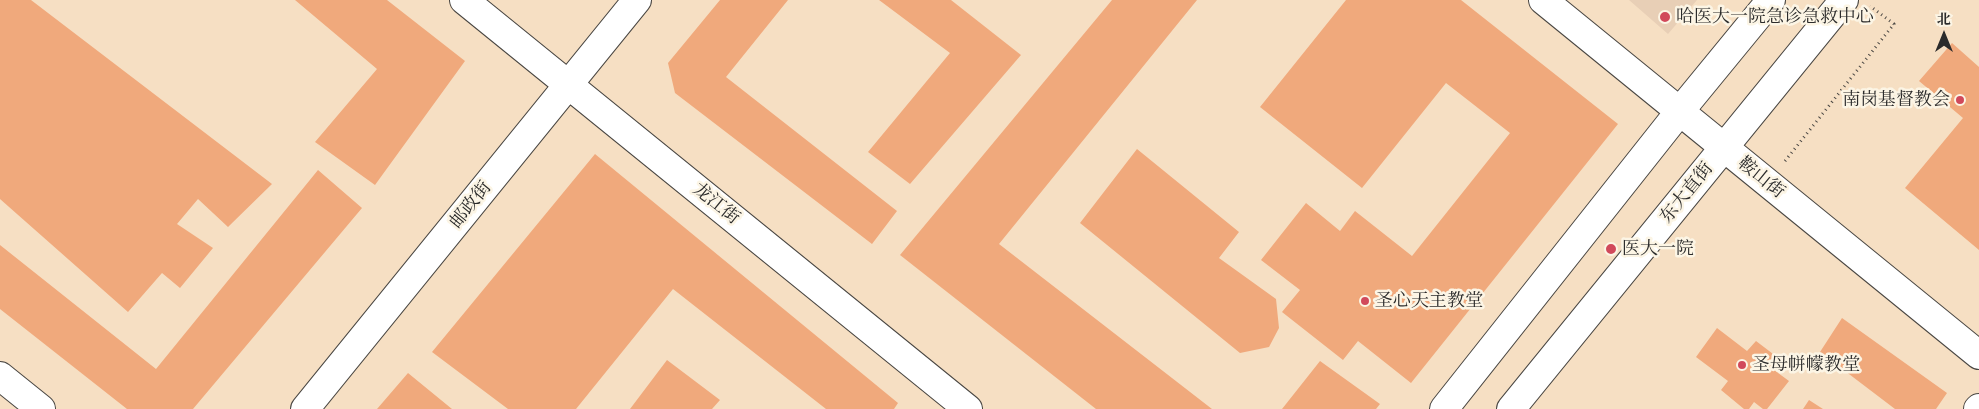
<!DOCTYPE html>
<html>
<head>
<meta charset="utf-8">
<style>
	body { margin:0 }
	#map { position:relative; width:1979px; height:409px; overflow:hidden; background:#f6dfc3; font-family:"Old Standard TT","Noto Serif SC",serif }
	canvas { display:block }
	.north { position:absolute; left:1919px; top:10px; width:50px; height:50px; -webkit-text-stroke:4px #fcf5e5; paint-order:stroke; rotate:0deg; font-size:14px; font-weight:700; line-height:20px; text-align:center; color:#2b2b2b }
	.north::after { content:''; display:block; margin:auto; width:18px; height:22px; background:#2b2b2b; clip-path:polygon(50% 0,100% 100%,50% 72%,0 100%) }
</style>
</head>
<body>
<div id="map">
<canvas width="1979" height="409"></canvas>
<div class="north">北</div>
</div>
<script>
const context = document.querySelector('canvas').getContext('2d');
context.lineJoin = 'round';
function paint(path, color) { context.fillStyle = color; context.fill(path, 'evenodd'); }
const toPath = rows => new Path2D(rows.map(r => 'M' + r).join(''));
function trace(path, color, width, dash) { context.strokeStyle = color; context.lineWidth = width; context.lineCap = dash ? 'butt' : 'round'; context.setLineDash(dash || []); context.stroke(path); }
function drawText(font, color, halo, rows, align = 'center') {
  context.font = font + ' "Old Standard TT","Noto Serif SC",serif'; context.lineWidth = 5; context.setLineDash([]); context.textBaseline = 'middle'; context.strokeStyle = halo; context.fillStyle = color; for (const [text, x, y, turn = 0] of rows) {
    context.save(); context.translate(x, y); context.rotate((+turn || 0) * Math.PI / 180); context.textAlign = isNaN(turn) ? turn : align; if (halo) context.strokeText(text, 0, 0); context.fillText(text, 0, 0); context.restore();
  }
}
paint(toPath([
	[1629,0,1697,0,1668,34]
]), '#e8cfb6');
paint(toPath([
	[0,0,31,0,272,184,228,227,198,199,177,224,213,248,180,288,162,273,128,312,0,199],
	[295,0,387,0,465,61,375,185,315,142,377,69],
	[720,0,788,0,726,77,897,211,872,244,675,93,668,63],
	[879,0,951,0,1021,55,910,184,868,152,950,53],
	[1112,0,1197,0,999,244,1212,409,1096,409,900,255],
	[1346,0,1461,0,1618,124,1411,383,1358,341,1343,360,1282,312,1300,290,1261,260,1306,203,1340,231,1355,211,1412,256,1510,133,1446,83,1362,188,1260,107],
	[1952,43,1979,67,1979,250,1905,188,1963,118,1919,81],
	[1137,149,1239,232,1219,258,1276,299,1279,328,1269,347,1240,353,1080,223],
	[595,154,898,403,894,409,826,409,673,289,576,409,508,409,432,352],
	[318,170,362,208,193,409,127,409,0,309,0,245,156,369],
	[1842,318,1947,393,1936,409,1895,409,1820,352],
	[1717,328,1747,351,1756,341,1781,360,1774,370,1789,381,1767,409,1763,409,1754,402,1749,409,1744,409,1721,390,1728,381,1696,357],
	[667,360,720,400,712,409,630,409],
	[1320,361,1380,404,1376,409,1282,409],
	[408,373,452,409,377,409],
	[1809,400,1823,409,1803,409]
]), '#f0a97c');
const minor = toPath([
	[1978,409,1979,408]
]);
const tertiary = toPath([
	[464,0,968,409],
	[1543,0,1979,355],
	[0,376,41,409],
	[305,409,637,0]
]);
const primary = toPath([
	[1444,409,1680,111,1771,0],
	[1511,409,1844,0]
]);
trace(minor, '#494642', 30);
trace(tertiary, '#494642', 30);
trace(primary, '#494642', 30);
trace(toPath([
	[1785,161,1894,24,1870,6]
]), '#494642', 3, [1, 4]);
trace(minor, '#fff', 28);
trace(tertiary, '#fff', 28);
trace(primary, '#fff', 28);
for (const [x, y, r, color] of [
	[1665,17,6,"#d1495b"],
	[1960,100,5,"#d1495b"],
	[1611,249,6,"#d1495b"],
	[1365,301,5,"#d1495b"],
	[1742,365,5,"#d1495b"]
]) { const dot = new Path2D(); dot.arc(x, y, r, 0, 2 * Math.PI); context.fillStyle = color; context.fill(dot); trace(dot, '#fcf5e5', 2); }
drawText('18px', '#2b2b2b', '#fcf5e5', [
	["哈医大一院急诊急救中心",1676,17],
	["南岗基督教会",1950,100,"right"],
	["医大一院",1622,249],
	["圣心天主教堂",1375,301],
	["圣母帡幪教堂",1752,365]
], 'left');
drawText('18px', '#2b2b2b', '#fcf5e5', [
	["鞍山街",1761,178,39],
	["东大直街",1687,193,-51],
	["龙江街",716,204,39],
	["邮政街",471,205,-51]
]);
</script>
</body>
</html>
